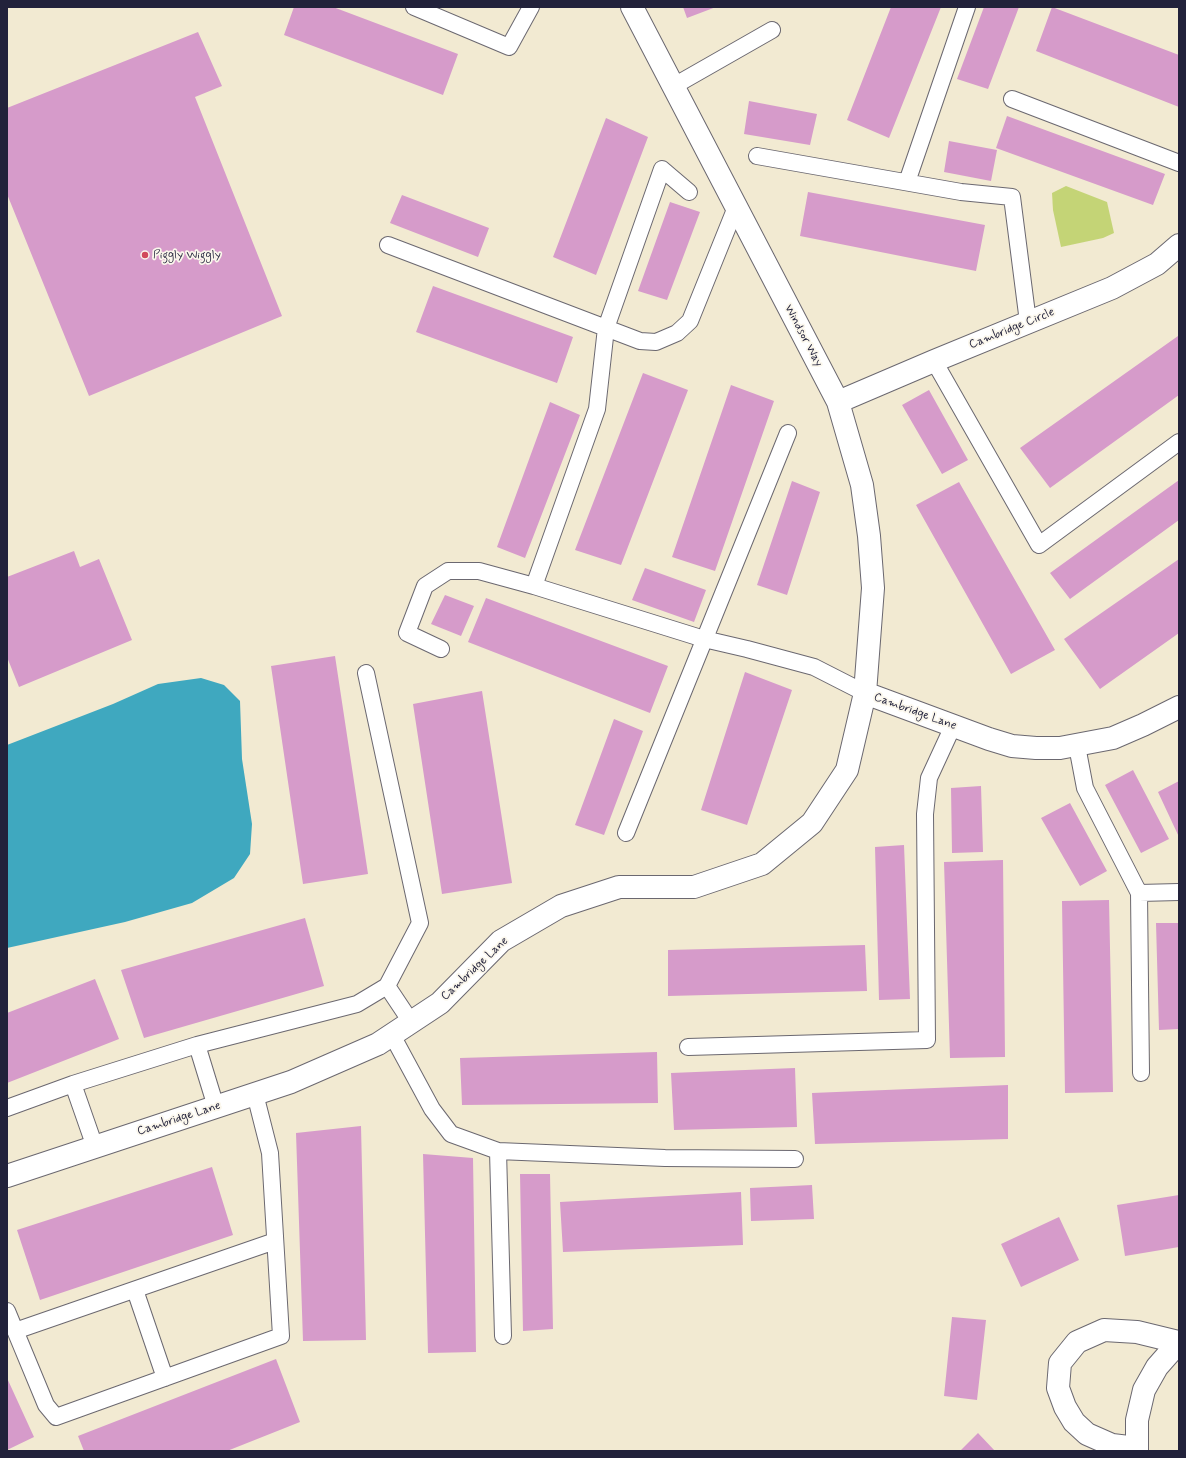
<!DOCTYPE html>
<html>
<head>
<meta charset="utf-8">
<style>
	body { margin:0 }
	#map { position:relative; width:1186px; height:1458px; overflow:hidden; background:#f2ead2; font-family:Mynerve,sans-serif }
	canvas { display:block }
	.frame { position:absolute; inset:0; border:8px solid #22223b; pointer-events:none }
</style>
</head>
<body>
<div id="map">
<canvas width="1186" height="1458"></canvas>
<div class="frame"></div>
</div>
<script>
const context = document.querySelector('canvas').getContext('2d');
context.lineJoin = 'round';
function paint(path, color) { context.fillStyle = color; context.fill(path, 'evenodd'); }
const toPath = rows => new Path2D(rows.map(r => 'M' + r).join(''));
function trace(path, color, width, dash) { context.strokeStyle = color; context.lineWidth = width; context.lineCap = dash ? 'butt' : 'round'; context.setLineDash(dash || []); context.stroke(path); }
function drawText(font, color, halo, rows, align = 'center') {
  context.font = font + ' Mynerve,sans-serif'; context.lineWidth = 3.5; context.setLineDash([]); context.textBaseline = 'middle'; context.strokeStyle = halo; context.fillStyle = color; for (const [text, x, y, turn = 0] of rows) {
    context.save(); context.translate(x, y); context.rotate((+turn || 0) * Math.PI / 180); context.textAlign = isNaN(turn) ? turn : align; if (halo) context.strokeText(text, 0, 0); context.fillText(text, 0, 0); context.restore();
  }
}
paint(toPath([
	[1066,186,1107,202,1114,233,1103,238,1061,247,1053,210,1052,193]
]), '#c4d476');
paint(toPath([
	[201,678,224,685,240,701,242,759,252,824,250,854,234,878,192,903,125,922,7,948,7,745,113,704,158,684]
]), '#3fa8bf');
paint(toPath([
	[294,7,333,7,458,54,443,95,284,35],
	[683,7,716,7,687,18],
	[891,7,941,7,889,138,847,120],
	[984,7,1019,7,988,89,957,79],
	[1052,7,1179,55,1179,107,1036,51],
	[198,32,222,86,195,97,282,316,89,396,7,194,7,108],
	[749,101,817,114,810,145,744,134],
	[1007,116,1165,174,1153,205,996,148],
	[606,118,648,137,596,275,553,257],
	[949,141,997,150,991,181,944,172],
	[808,192,985,225,976,271,800,236],
	[402,195,489,228,478,257,390,223],
	[670,202,700,212,667,300,638,291],
	[433,286,573,337,557,383,416,332],
	[1178,336,1179,338,1179,395,1050,488,1020,448],
	[643,373,688,390,621,565,575,550],
	[731,385,774,401,715,571,672,557],
	[929,390,968,460,942,474,902,405],
	[550,402,580,415,525,558,497,547],
	[1179,480,1179,520,1070,599,1050,573],
	[792,481,820,492,787,595,757,585],
	[959,482,1055,650,1011,674,916,505],
	[74,551,80,567,99,559,132,640,19,687,7,657,7,577],
	[1179,559,1179,633,1100,689,1064,639],
	[645,568,706,590,694,622,632,600],
	[445,595,474,606,461,636,431,624],
	[486,598,668,666,650,713,468,642],
	[335,656,368,874,303,884,271,666],
	[745,672,792,690,747,825,701,810],
	[482,691,512,883,442,894,413,704],
	[614,719,643,731,604,835,575,825],
	[1133,770,1169,839,1141,853,1105,785],
	[1179,781,1179,837,1158,792],
	[981,786,983,852,952,853,951,788],
	[1070,803,1107,871,1080,886,1041,818],
	[904,845,910,999,879,1000,875,847],
	[1003,860,1005,1057,950,1058,944,862],
	[1109,900,1113,1092,1065,1093,1062,901],
	[305,918,324,986,144,1038,121,970],
	[1156,923,1179,923,1179,1029,1159,1030],
	[865,945,867,991,668,996,668,950],
	[95,979,119,1039,7,1083,7,1013],
	[657,1052,658,1103,462,1105,460,1058],
	[795,1068,797,1127,674,1130,671,1073],
	[1008,1085,1008,1139,815,1144,812,1093],
	[361,1126,366,1340,303,1341,296,1133],
	[423,1154,473,1158,476,1352,428,1353],
	[212,1167,233,1235,40,1300,17,1230],
	[520,1174,550,1174,553,1329,523,1331],
	[812,1185,814,1219,751,1221,750,1188],
	[741,1192,743,1245,563,1252,560,1202],
	[1179,1195,1179,1247,1125,1256,1117,1205],
	[1059,1217,1079,1260,1021,1287,1001,1244],
	[952,1317,986,1320,977,1400,944,1396],
	[276,1359,300,1422,227,1451,84,1451,78,1436],
	[7,1378,34,1437,7,1450],
	[978,1433,995,1451,960,1451]
]), '#d69bca');
const lane = toPath([
	[414,7,509,47,531,7],
	[672,87,772,30],
	[1012,99,1179,163],
	[757,156,961,192,1012,197,1028,322],
	[907,182,967,7],
	[388,245,640,341,656,342,677,333,690,321,736,207],
	[934,361,1039,545,1179,442],
	[534,586,597,409,606,328,662,169,689,192],
	[441,649,407,633,425,586,448,571,479,571,534,586,704,639,747,649,814,667,865,693],
	[366,673,420,923,387,986,411,1022],
	[1077,746,1085,788,1139,893,1141,1073],
	[626,833,788,433],
	[1139,893,1179,892],
	[392,1035,432,1109,451,1134,498,1151,665,1158,795,1159],
	[197,1045,216,1107],
	[688,1047,927,1040,925,814,929,778,953,726],
	[73,1084,95,1147],
	[7,1108,73,1084,197,1045,357,1004,387,986],
	[498,1151,503,1336],
	[135,1290,165,1378],
	[7,1311,46,1405,56,1417,281,1336,270,1153,255,1094],
	[15,1331,275,1241]
]);
const street = toPath([
	[838,402,934,361,1112,288,1157,264,1179,245],
	[865,693,989,739,1012,746,1036,748,1060,748,1113,738,1143,725,1179,707],
	[7,1176,291,1082,378,1044,440,1003,501,941,561,906,619,887,694,887,762,864,812,823,847,770,865,693,873,588,869,536,862,485,838,402,632,7],
	[1137,1448,1112,1445,1087,1434,1074,1422,1065,1407,1058,1388,1060,1363,1077,1342,1104,1330,1137,1332,1178,1342],
	[1137,1451,1137,1420,1144,1390,1157,1367,1179,1342]
]);
trace(lane, '#6b6870', 18);
trace(street, '#6b6870', 24);
trace(lane, '#fff', 16);
trace(street, '#fff', 22);
for (const [x, y, r, color] of [
	[145,255,4,"#d1495b"]
]) { const dot = new Path2D(); dot.arc(x, y, r, 0, 2 * Math.PI); context.fillStyle = color; context.fill(dot); trace(dot, '#fbf7ec', 1.5); }
drawText('12px', '#22223b', '#fbf7ec', [
	["Piggly Wiggly",153,255]
], 'left');
drawText('12px', '#22223b', '#fbf7ec', [
	["Cambridge Circle",1012,329,-22],
	["Windsor Way",803,336,62],
	["Cambridge Lane",915,712,20],
	["Cambridge Lane",475,969,-43],
	["Cambridge Lane",179,1119,-18]
]);
</script>
</body>
</html>
